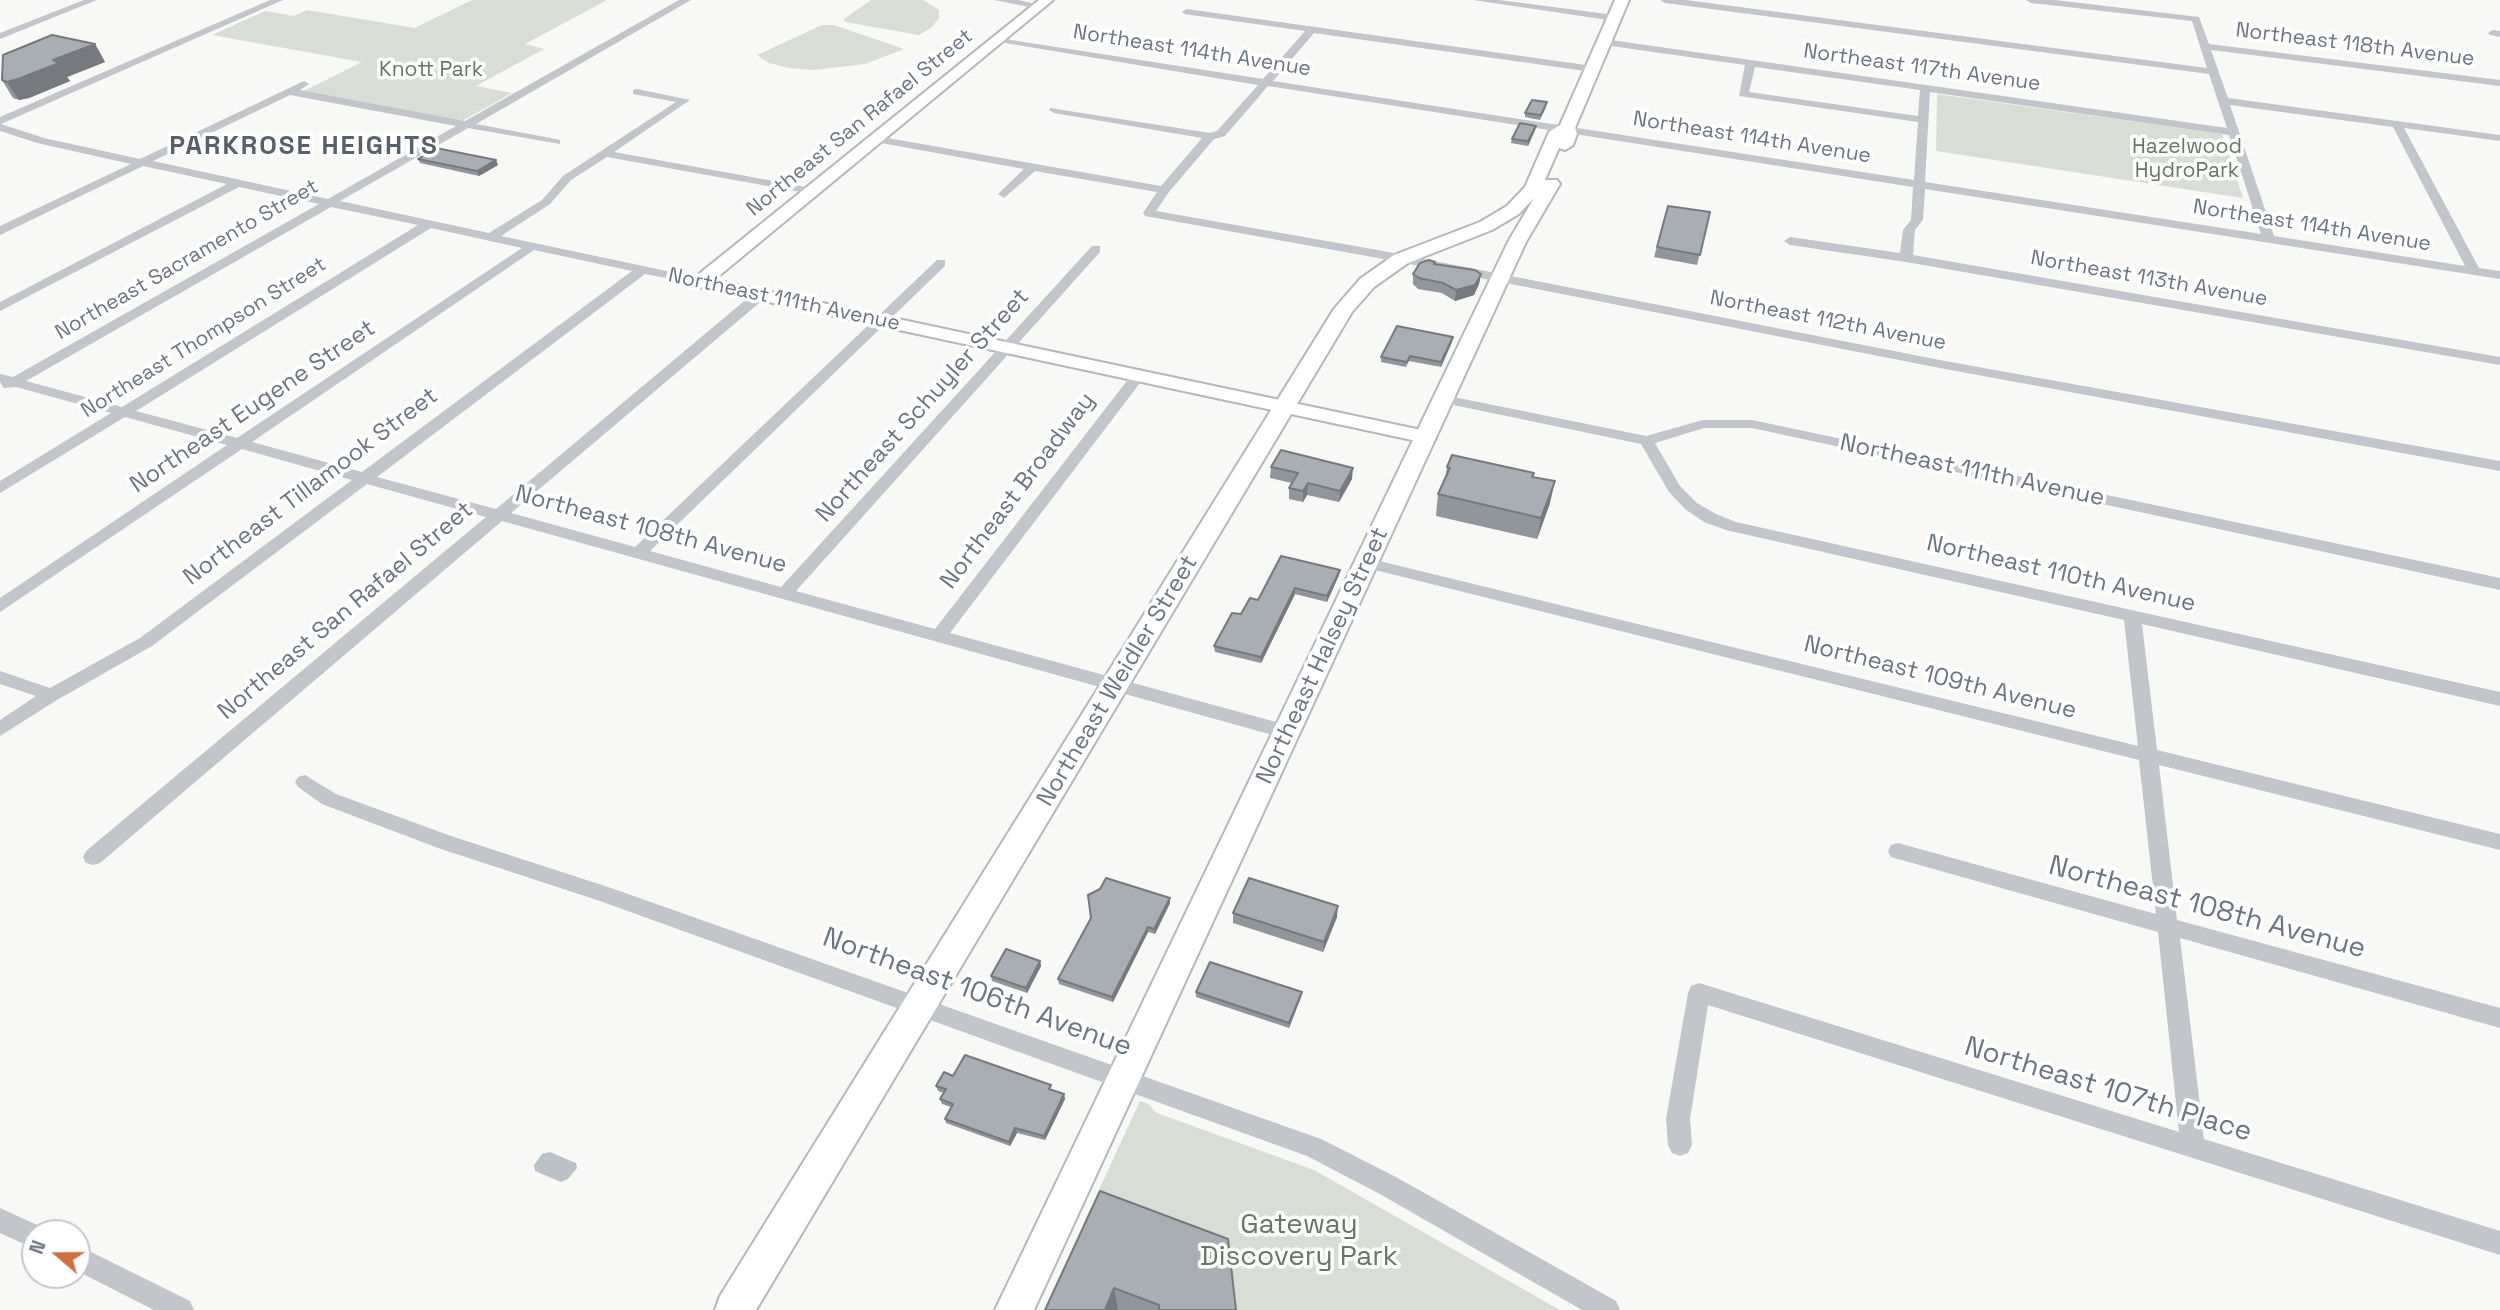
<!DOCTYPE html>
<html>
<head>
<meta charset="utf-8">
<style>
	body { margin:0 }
	#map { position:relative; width:2500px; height:1310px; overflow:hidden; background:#f8f8f6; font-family:"Space Grotesk",sans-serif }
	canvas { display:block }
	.north { position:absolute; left:21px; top:1219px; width:70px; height:70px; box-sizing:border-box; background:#fff; border:2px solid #c4c8ce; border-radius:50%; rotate:290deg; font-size:19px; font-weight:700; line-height:28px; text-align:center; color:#6b7684 }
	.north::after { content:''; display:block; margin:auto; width:24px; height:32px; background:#cf703f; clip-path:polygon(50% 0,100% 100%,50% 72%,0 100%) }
</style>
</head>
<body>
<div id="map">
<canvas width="2500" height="1310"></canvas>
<div class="north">N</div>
</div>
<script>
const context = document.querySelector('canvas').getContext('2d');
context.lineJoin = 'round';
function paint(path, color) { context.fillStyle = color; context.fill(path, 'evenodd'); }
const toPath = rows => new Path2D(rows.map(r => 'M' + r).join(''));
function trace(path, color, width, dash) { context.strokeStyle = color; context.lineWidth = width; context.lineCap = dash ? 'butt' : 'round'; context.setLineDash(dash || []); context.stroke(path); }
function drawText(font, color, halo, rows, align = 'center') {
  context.font = font + ' "Space Grotesk",sans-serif'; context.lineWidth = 7; context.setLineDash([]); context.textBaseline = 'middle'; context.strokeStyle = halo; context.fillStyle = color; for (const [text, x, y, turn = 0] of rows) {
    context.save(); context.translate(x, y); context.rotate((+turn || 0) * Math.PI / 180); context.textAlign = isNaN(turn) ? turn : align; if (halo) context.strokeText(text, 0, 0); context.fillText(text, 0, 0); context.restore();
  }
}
paint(toPath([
	[472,0,607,0,525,44,544,49,476,86,512,93,462,121,304,91,362,62,212,35,265,11,294,16,307,10,415,28],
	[871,0,923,0,939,10,939,18,932,27,919,35,845,22,844,19],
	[822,25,834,25,904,49,865,64,813,70,789,68,769,63,757,55],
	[1937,94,2222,134,2243,198,1936,151],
	[1140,1101,1148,1104,1157,1113,1314,1170,1560,1310,1236,1310,1085,1220]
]), '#d8ddd6');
paint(toPath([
	[550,1152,576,1163,577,1168,568,1179,561,1182,535,1171,534,1165,542,1154]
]), '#bac2c8');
const secondary = toPath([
	[1039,0,1053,0,714,280,1426,431,1433,433,1436,437,1433,441,1426,443,694,286,691,282,694,278,1039,0]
]);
const primary = toPath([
	[1615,0,1629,0,1575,128,1577,134,1573,145,1565,150,1559,148,1545,180,1557,180,1560,184,1526,242,1034,1310,995,1310,1508,242,1534,198,1519,214,1492,230,1408,263,1374,287,1352,312,756,1310,715,1310,720,1296,1334,309,1360,279,1394,255,1480,222,1507,206,1525,187,1549,132,1560,125,1615,0]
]);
trace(secondary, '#b3b7bc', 4);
trace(primary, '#b4b7bb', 4);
paint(toPath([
	[84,0,97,0,0,39,0,33,84,0],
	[270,0,283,0,1,124,44,138,140,159,304,81,309,84,300,90,465,121,679,0,691,0,476,124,556,139,560,140,560,144,468,128,340,201,489,233,542,200,563,176,676,102,633,94,633,90,637,89,690,100,614,152,812,188,818,191,812,194,607,157,571,180,550,204,501,236,700,278,706,282,705,285,645,274,377,477,496,509,755,292,765,292,765,298,511,513,635,547,937,260,945,260,945,266,650,551,781,587,1092,246,1100,246,1100,252,796,591,935,629,1133,373,1143,373,1143,379,950,633,1287,725,1294,727,1296,732,1294,737,1287,739,502,521,100,863,93,865,86,863,83,857,86,851,486,517,367,484,152,646,57,700,0,736,0,720,36,696,0,684,0,671,50,688,140,638,352,480,242,449,0,612,0,598,227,445,125,417,0,493,0,481,111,413,16,387,4,388,0,382,0,374,13,377,319,204,239,187,0,311,0,302,227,184,143,166,0,235,0,226,131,164,37,143,0,131,0,117,270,0],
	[290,95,456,126,328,199,153,161,290,95],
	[331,207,418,225,122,407,26,381,331,207],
	[431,228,522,248,237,438,136,411,431,228],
	[534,250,632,271,362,472,252,442,534,250],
	[994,0,1018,0,1045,6,1040,9,994,0],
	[1473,0,1499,0,1615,15,1620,18,1615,21,1473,0],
	[1660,0,1686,0,2207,68,2192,21,2031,3,2026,0,2055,0,2199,17,2209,44,2500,80,2500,86,2211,50,2228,98,2500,135,2500,141,2404,128,2479,268,2500,271,2500,279,1925,189,1923,220,1915,230,1913,255,2500,357,2500,365,1906,262,1790,245,1784,241,1790,237,1900,253,1903,230,1911,220,1913,187,1268,86,1225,136,1214,139,1169,192,1156,211,1378,250,1945,361,2500,461,2500,471,1945,369,1378,258,1145,216,1143,213,1157,192,1035,171,1004,198,998,194,1024,169,876,142,871,139,876,136,1161,186,1202,138,1054,113,1049,110,1050,108,1210,133,1217,131,1258,85,993,41,998,38,1263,79,1305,31,1184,14,1182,12,1187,9,1593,66,1598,69,1593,72,1314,33,1273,81,1914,180,1918,122,1739,96,1745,65,1604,45,1599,42,1604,39,2227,128,2209,74,1665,3,1660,0],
	[1755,67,1920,90,1918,116,1749,92,1755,67],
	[1930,92,2229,135,2261,234,1925,182,1930,92],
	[2230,105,2393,127,2465,266,2274,236,2230,105],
	[2493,30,2500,31,2500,37,2490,35,2488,33,2493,30],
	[1444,395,1646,436,1703,420,1752,420,2500,578,2500,590,1752,428,1704,428,1655,443,1680,486,1697,503,1716,514,1736,522,2500,692,2500,706,2142,624,2157,750,2500,834,2500,850,2159,765,2177,920,2500,1008,2500,1028,2180,938,2204,1139,2500,1231,2500,1255,1708,1005,1690,1119,1692,1145,1688,1153,1680,1156,1672,1153,1668,1145,1666,1119,1688,993,1691,986,1699,983,2179,1132,2158,932,1898,859,1891,857,1888,851,1891,845,1898,843,2156,914,2139,760,1367,568,1361,567,1359,563,1361,559,1367,558,2138,746,2124,620,1726,530,1704,522,1685,509,1669,492,1641,444,1439,402,1439,396,1444,395],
	[305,775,336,794,451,836,611,888,1321,1139,1396,1177,1616,1301,1620,1310,1582,1310,1378,1193,1307,1156,600,901,438,848,322,804,298,787,295,782,298,777,305,775],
	[0,1208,44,1228,46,1233,35,1233,35,1249,0,1233,0,1208],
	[77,1245,190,1301,194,1310,154,1310,77,1271,77,1245]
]), '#c2c5c9');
paint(secondary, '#fff');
paint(primary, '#fff');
paint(toPath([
	[95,44,105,62,67,77,70,81,29,98,19,100,13,98,2,80],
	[1546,107,1540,120,1525,117,1525,113],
	[1535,130,1528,146,1511,143,1512,139],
	[418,159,498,165,479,176,420,163],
	[1668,206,1710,212,1697,265,1654,257],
	[1435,265,1481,274,1479,284,1474,295,1455,301,1442,293,1418,289,1413,284,1413,274],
	[1452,342,1441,367,1409,361,1406,367,1381,362,1381,357],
	[1271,467,1352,479,1339,502,1307,495,1303,502,1289,499,1289,488,1292,483,1270,478],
	[1447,467,1533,477,1550,503,1537,539,1436,516,1438,494,1445,479],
	[1340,570,1339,575,1327,602,1295,594,1261,663,1215,652,1214,646,1241,614,1258,600],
	[1170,903,1155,934,1148,932,1113,1002,1059,984,1058,979,1091,918],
	[1233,913,1337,917,1323,952,1233,923],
	[1040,961,1041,966,1027,993,992,981,991,976],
	[1196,992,1301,997,1289,1028,1196,997],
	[953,1076,1052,1090,1065,1099,1045,1140,1017,1133,1010,1146,946,1123,945,1119,951,1107,942,1104,940,1099,944,1093,938,1091,936,1086],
	[1100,1191,1236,1310,1045,1310]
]), '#90969b');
paint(toPath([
	[95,44,105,62,67,77,70,81,29,98,19,100,7,82,53,60],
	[1536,126,1535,130,1528,146,1528,141],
	[496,160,498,165,479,176,477,171],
	[1481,274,1479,284,1474,295,1455,301,1456,290],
	[1453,337,1452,342,1441,367,1441,362],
	[1353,468,1352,479,1339,502,1340,491],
	[1555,481,1550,503,1537,539,1541,518],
	[1308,483,1307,495,1303,502,1303,491],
	[1340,570,1339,575,1327,602,1327,596],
	[1295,588,1295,594,1261,663,1261,657],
	[1170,898,1170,903,1155,934,1154,929],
	[1338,906,1337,917,1323,952,1324,942],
	[1148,927,1148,932,1113,1002,1112,997],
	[1040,961,1041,966,1027,993,1026,988],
	[1302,992,1301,997,1289,1028,1289,1023],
	[1064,1094,1065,1099,1045,1140,1044,1136],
	[1015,1128,1017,1133,1010,1146,1009,1142],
	[1114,1288,1118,1310,1105,1310]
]), '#767a7e');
const building = toPath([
	[52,35,95,44,53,60,59,63,18,79,7,82,2,80,3,55,52,35],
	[1532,100,1547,102,1541,115,1525,113,1532,100],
	[1520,123,1536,126,1528,141,1512,139,1520,123],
	[436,148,496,160,477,171,418,159,436,148],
	[1668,206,1710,212,1700,255,1657,247,1668,206],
	[1429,260,1435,262,1434,264,1475,270,1481,274,1475,285,1456,290,1443,283,1419,278,1413,274,1420,263,1429,260],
	[1397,326,1453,337,1441,362,1410,356,1407,362,1381,357,1397,326],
	[1281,450,1353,468,1340,491,1308,483,1303,491,1289,488,1298,473,1271,467,1281,450],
	[1452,455,1534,473,1532,477,1555,481,1541,518,1438,494,1450,468,1447,467,1452,455],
	[1281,556,1340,570,1327,596,1295,588,1261,657,1214,646,1232,613,1241,614,1250,598,1258,600,1281,556],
	[1106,878,1170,898,1154,929,1148,927,1112,997,1058,979,1091,918,1088,895,1100,889,1106,878],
	[1249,878,1338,906,1324,942,1233,913,1249,878],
	[1006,949,1040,961,1026,988,991,976,1006,949],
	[1210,962,1302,992,1289,1023,1196,992,1210,962],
	[965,1055,1051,1085,1049,1089,1064,1094,1044,1136,1015,1128,1009,1142,945,1119,953,1104,940,1099,946,1089,936,1086,944,1072,953,1076,965,1055],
	[1100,1191,1228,1239,1236,1310,1159,1310,1159,1305,1114,1288,1105,1310,1045,1310,1100,1191]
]);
paint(building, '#a8aeb4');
trace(building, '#767a7e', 2);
drawText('21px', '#6b7684', '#fff', [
	["Northeast 118th Avenue",2355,45,7],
	["Northeast 114th Avenue",1192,51,9],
	["Northeast 117th Avenue",1922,68,8],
	["Northeast San Rafael Street",860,123,-39],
	["Northeast 114th Avenue",1752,138,9],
	["Northeast 114th Avenue",2312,226,9],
	["Northeast Sacramento Street",187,260,-30],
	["Northeast 113th Avenue",2149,279,10],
	["Northeast 111th Avenue",784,300,12],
	["Northeast 112th Avenue",1828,321,11],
	["Northeast Thompson Street",204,338,-32]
]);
drawText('21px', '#667765', '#fff', [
	["Knott Park",431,70],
	["Hazelwood",2187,147],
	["HydroPark",2187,171]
]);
drawText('24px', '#6b7684', '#fff', [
	["Northeast Schuyler Street",923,406,-48],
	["Northeast Eugene Street",253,407,-34],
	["Northeast 111th Avenue",1972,471,12],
	["Northeast Tillamook Street",311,487,-37],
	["Northeast Broadway",1018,491,-53],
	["Northeast 108th Avenue",651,530,15],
	["Northeast 110th Avenue",2061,574,13],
	["Northeast San Rafael Street",346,611,-40],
	["Northeast Halsey Street",1323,656,-65],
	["Northeast 109th Avenue",1940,678,14],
	["Northeast Weidler Street",1118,681,-59]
]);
context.letterSpacing = '2px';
drawText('bold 26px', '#58606a', '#fff', [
	["PARKROSE HEIGHTS",304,147]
]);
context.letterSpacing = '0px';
drawText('28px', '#6b7684', '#fff', [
	["Northeast 108th Avenue",2207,908,15],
	["Northeast 106th Avenue",977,993,20],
	["Northeast 107th Place",2108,1090,17]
]);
drawText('28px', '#667765', '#fff', [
	["Gateway",1299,1225],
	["Discovery Park",1299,1257]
]);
</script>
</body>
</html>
